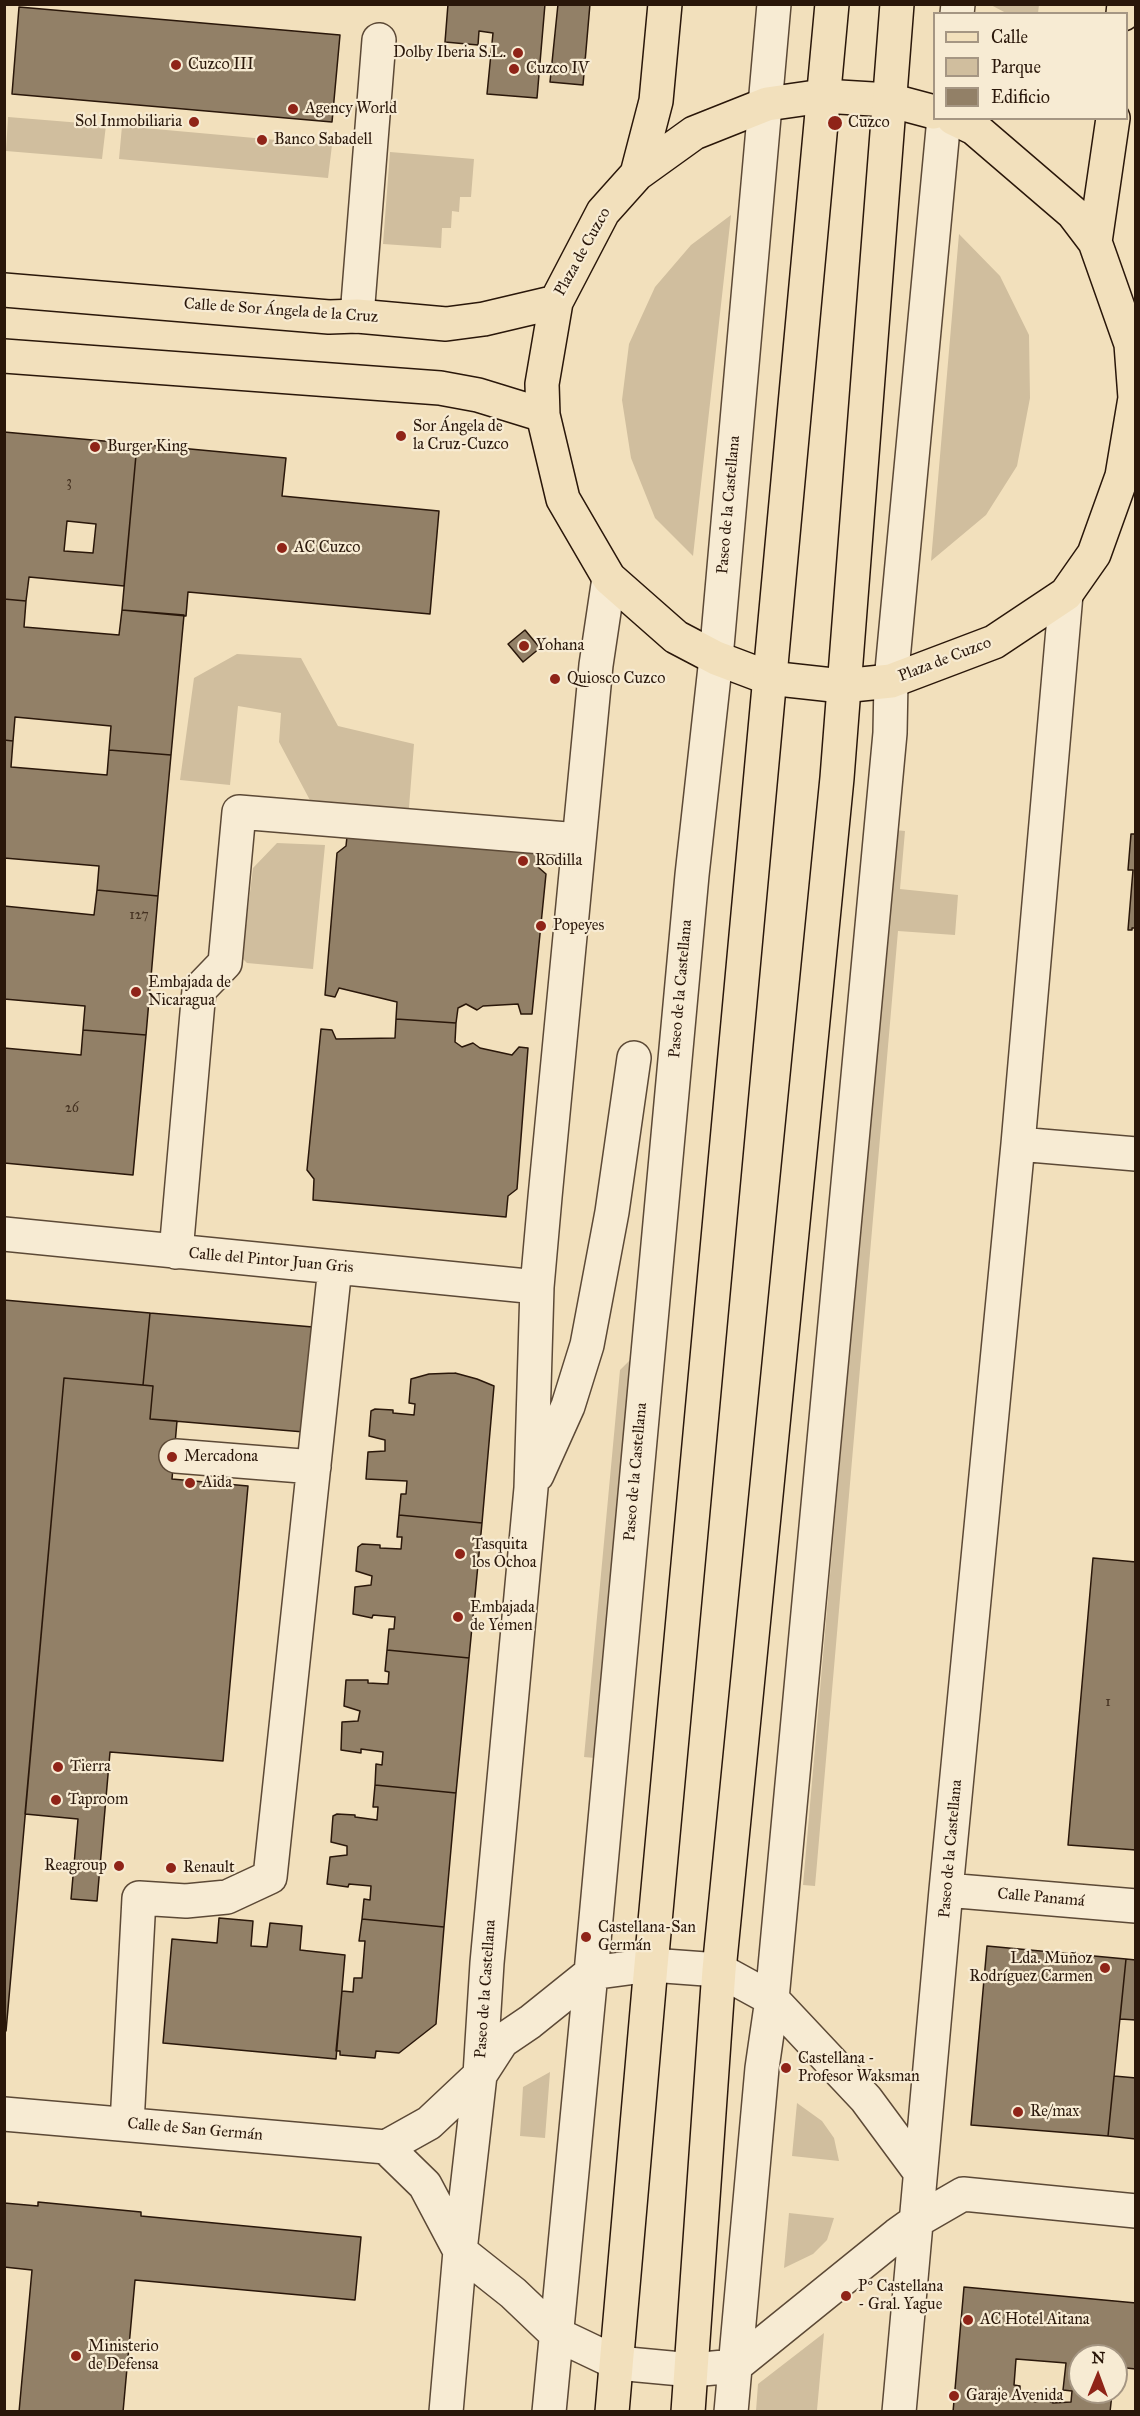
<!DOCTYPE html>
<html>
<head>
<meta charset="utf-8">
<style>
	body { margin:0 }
	#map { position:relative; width:1140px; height:2416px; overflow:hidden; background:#f2e0bc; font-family:"IM FELL Great Primer",serif }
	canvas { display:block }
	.frame { position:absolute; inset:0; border:6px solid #2a170a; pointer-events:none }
	.legend { position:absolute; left:933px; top:12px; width:195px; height:108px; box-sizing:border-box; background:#f7ebd3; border:2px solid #a59683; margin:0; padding:8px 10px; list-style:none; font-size:18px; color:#2a170a }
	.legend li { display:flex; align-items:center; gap:12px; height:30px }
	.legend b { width:30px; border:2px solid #a59683 }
	.north { position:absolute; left:1068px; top:2344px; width:60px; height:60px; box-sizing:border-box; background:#f7ebd3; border:2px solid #a59683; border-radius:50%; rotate:1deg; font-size:16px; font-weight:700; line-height:24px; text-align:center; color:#2a170a }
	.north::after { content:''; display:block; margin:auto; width:21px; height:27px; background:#8f2418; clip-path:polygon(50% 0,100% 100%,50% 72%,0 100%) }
</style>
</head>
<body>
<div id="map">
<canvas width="1140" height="2416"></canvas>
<div class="frame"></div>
<ul class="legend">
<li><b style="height:8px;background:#f2e0bc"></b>Calle</li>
<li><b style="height:16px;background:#d0be9e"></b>Parque</li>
<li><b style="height:16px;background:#928067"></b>Edificio</li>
</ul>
<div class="north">N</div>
</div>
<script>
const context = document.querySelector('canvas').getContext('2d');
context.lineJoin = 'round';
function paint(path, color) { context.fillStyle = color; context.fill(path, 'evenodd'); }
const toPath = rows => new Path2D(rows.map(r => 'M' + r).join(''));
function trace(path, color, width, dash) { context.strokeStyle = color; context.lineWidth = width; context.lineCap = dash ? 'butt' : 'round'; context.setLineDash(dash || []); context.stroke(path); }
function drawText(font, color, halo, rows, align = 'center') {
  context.font = font + ' "IM FELL Great Primer",serif'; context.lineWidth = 4.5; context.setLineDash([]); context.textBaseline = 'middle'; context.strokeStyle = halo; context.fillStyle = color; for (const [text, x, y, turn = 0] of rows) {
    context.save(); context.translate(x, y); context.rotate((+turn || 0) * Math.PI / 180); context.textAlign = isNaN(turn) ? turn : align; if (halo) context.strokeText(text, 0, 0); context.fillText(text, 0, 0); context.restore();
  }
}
paint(toPath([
	[991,5,1039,5,1038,13,1006,13],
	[8,117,106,125,102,159,6,151],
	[122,126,332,145,328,178,119,159],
	[390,152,474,159,471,197,460,197,459,212,452,211,451,228,442,228,441,248,383,244],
	[731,215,693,556,655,518,631,458,622,400,629,344,655,287,691,245],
	[959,234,1000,276,1029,335,1030,398,1017,466,986,515,931,561],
	[237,654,301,658,338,726,414,744,408,820,312,804,279,742,281,713,238,706,230,785,180,780,194,678],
	[895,830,905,831,900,889,958,895,955,935,898,931,815,1886,803,1885],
	[277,843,325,845,313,969,247,963,242,958,253,868],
	[635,1355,595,1758,584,1757,620,1370],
	[550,2072,545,2138,520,2136,523,2087],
	[797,2103,822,2121,834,2138,839,2161,792,2156],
	[789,2213,834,2218,827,2240,813,2254,784,2268],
	[824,2333,817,2410,756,2411,758,2384]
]), '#d0be9e');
const building = toPath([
	[448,4,545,4,537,98,487,94,493,33,479,31,478,45,445,42,448,4],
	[558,4,590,4,583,85,550,82,558,4],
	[19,7,340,35,332,122,12,94,19,7],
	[4,432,137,444,124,586,29,577,26,601,4,599,4,432],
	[67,521,96,524,93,553,64,551,67,521],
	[137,444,286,458,282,496,439,511,430,614,188,592,186,616,122,610,137,444],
	[4,599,26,601,24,627,119,635,122,610,184,615,171,755,109,750,111,726,15,717,13,741,4,740,4,599],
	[525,630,540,648,523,662,508,644,525,630],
	[4,740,13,741,11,767,107,775,109,750,171,755,158,896,97,890,99,866,4,858,4,740],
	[348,827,540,845,538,867,546,874,532,1014,521,1014,518,1004,483,1006,477,1010,466,1004,458,1008,456,1023,396,1019,397,1002,339,988,335,997,325,995,337,853,346,846,348,827],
	[1131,834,1136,834,1136,928,1132,928,1132,930,1128,930,1133,870,1128,870,1131,834],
	[97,890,158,896,146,1035,83,1030,85,1006,4,999,4,906,94,915,97,890],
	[396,1019,456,1023,455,1042,462,1047,473,1043,480,1048,512,1055,519,1047,528,1048,517,1189,508,1196,506,1217,313,1200,314,1179,307,1170,321,1029,332,1030,336,1039,395,1038,396,1019],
	[83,1030,146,1035,133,1175,4,1163,4,1048,81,1055,83,1030],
	[4,1300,150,1313,143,1385,64,1378,6,2031,4,2031,4,1300],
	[150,1313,313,1327,304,1432,150,1419,153,1386,143,1385,150,1313],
	[455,1373,477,1379,494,1386,482,1523,399,1515,401,1494,406,1494,407,1481,366,1479,368,1452,385,1451,385,1440,369,1436,371,1411,375,1409,393,1410,393,1413,414,1415,415,1404,409,1403,411,1379,429,1374,455,1373],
	[64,1378,153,1386,150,1419,177,1421,172,1479,248,1486,223,1761,110,1752,97,1901,71,1899,78,1819,25,1814,64,1378],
	[399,1515,482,1523,469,1658,387,1650,389,1629,394,1629,395,1617,373,1615,372,1618,353,1614,355,1587,371,1585,372,1576,356,1571,358,1547,362,1544,380,1545,380,1548,401,1549,402,1537,397,1537,399,1515],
	[1093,1558,1136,1562,1136,1850,1068,1845,1093,1558],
	[387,1650,469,1658,456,1793,375,1785,376,1764,382,1765,383,1752,361,1749,361,1753,341,1750,342,1722,358,1721,360,1711,344,1706,346,1680,368,1680,368,1683,388,1684,389,1672,385,1671,387,1650],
	[375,1785,456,1793,444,1927,362,1919,364,1899,370,1900,371,1886,349,1884,348,1887,327,1884,330,1857,347,1855,347,1846,331,1842,333,1816,337,1814,355,1815,355,1817,377,1820,378,1807,373,1807,375,1785],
	[219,1918,253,1921,251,1946,267,1947,270,1923,302,1926,300,1950,345,1955,336,2059,163,2043,172,1939,217,1943,219,1918],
	[362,1919,444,1927,436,2024,399,2053,376,2051,375,2058,340,2055,340,2051,336,2051,342,1991,353,1992,354,1978,362,1978,365,1941,359,1941,362,1919],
	[987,1946,1126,1959,1108,2136,971,2125,987,1946],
	[1126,1959,1136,1960,1136,2020,1120,2019,1126,1959],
	[1114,2076,1136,2078,1136,2139,1108,2136,1114,2076],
	[38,2202,141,2212,141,2216,361,2237,355,2300,135,2280,123,2412,19,2412,32,2270,4,2267,4,2203,38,2206,38,2202],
	[964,2287,1136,2303,1136,2369,1116,2367,1116,2356,1080,2356,1080,2392,1110,2392,1112,2394,1110,2412,953,2412,964,2287],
	[1016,2359,1066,2363,1063,2390,1072,2391,1071,2402,1053,2403,1046,2399,1036,2402,1020,2397,1020,2386,1014,2385,1016,2359]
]);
paint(building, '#928067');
trace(building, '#2a170a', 1.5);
const minor = toPath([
	[957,14,958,4],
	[357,316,379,40],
	[1018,1144,1136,1154],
	[4,1234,537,1287],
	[176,1252,199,990,225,963,239,812,579,840],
	[176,1456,314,1467],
	[537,1475,568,1406,587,1345,612,1212,634,1058],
	[946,1890,1136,1906],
	[4,2114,386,2147,429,2123,480,2075,502,2041,530,2022,591,1973,651,1965,719,1970,772,1999,866,2099,920,2172],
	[127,2124,139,1898,186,1901,227,1897,270,1877,335,1267],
	[386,2147,425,2185,460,2251,513,2293,556,2334,617,2363,692,2370,735,2366,897,2235,918,2220,963,2194,1136,2211],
	[446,2412,460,2251,480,2075,487,1963,531,1488,537,1287,545,1197,596,665,609,578],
	[549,2412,591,1973,692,875,716,658,774,4],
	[731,2412,762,2068,772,1999,890,733,891,681,944,118],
	[899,2412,946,1890,1018,1144,1066,594]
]);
const major = toPath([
	[1123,14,1124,4],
	[934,112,889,100,823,96,767,104,694,133,637,174,603,212,556,302,542,384,543,415,563,499,609,578,676,637,716,658,769,678,842,686,891,681,994,642,1066,594,1094,554,1122,476,1135,398,1131,344,1095,242,1073,213,974,128,953,118],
	[637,174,656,101,665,4],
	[1095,242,1113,118],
	[4,290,329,317,357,316,446,324,484,319,556,302],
	[4,356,440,388,478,395,543,415]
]);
const highway = toPath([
	[612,2412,651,1965,832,4],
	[688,2412,719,1970,837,778,897,4]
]);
trace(minor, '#5c4936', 36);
trace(major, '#2a170a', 36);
trace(highway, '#2a170a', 36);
trace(minor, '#f7ebd3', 33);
trace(major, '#f2e0bc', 33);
trace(highway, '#f2e0bc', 33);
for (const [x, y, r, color] of [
	[518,53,6,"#8f2418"],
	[176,65,6,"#8f2418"],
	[514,69,6,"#8f2418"],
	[293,109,6,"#8f2418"],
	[194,122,6,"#8f2418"],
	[835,123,8,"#8f2418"],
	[262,140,6,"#8f2418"],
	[401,436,6,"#8f2418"],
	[95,447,6,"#8f2418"],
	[282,548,6,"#8f2418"],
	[524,646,6,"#8f2418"],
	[555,679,6,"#8f2418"],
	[523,861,6,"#8f2418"],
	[541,926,6,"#8f2418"],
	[136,992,6,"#8f2418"],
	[172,1457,6,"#8f2418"],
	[190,1483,6,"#8f2418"],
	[460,1554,6,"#8f2418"],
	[458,1617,6,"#8f2418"],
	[58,1767,6,"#8f2418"],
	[56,1800,6,"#8f2418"],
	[119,1866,6,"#8f2418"],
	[171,1868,6,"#8f2418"],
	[586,1937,6,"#8f2418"],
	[1105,1968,6,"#8f2418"],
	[786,2068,6,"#8f2418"],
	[1018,2112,6,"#8f2418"],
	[846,2296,6,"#8f2418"],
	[968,2320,6,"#8f2418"],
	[76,2356,6,"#8f2418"],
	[954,2396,6,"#8f2418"]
]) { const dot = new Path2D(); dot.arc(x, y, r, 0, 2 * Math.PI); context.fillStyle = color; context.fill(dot); trace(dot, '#f7ebd3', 2); }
drawText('14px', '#443121', null, [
	["3",69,483],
	["127",139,916],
	["26",72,1109],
	["1",1108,1703]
]);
drawText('16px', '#2a170a', '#f7ebd3', [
	["Dolby Iberia S.L.",506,53,"right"],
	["Cuzco III",188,65],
	["Cuzco IV",526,69],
	["Agency World",305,109],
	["Sol Inmobiliaria",182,122,"right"],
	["Cuzco",848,123],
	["Banco Sabadell",274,140],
	["Sor Ángela de",413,427],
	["la Cruz-Cuzco",413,445],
	["Burger King",107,447],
	["AC Cuzco",294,548],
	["Yohana",536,646],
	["Quiosco Cuzco",567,679],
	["Rodilla",535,861],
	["Popeyes",553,926],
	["Embajada de",148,983],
	["Nicaragua",148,1001],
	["Mercadona",184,1457],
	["Aida",202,1483],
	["Tasquita",472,1545],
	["los Ochoa",472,1563],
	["Embajada",470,1608],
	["de Yemen",470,1626],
	["Tierra",70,1767],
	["Taproom",68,1800],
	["Reagroup",107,1866,"right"],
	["Renault",183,1868],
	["Castellana-San",598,1928],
	["Germán",598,1946],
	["Lda. Muñoz",1093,1959,"right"],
	["Rodríguez Carmen",1093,1977,"right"],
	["Castellana -",798,2059],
	["Profesor Waksman",798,2077],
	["Re/max",1030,2112],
	["Pº Castellana",858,2287],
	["- Gral. Yague",858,2305],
	["AC Hotel Aitana",980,2320],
	["Ministerio",88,2347],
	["de Defensa",88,2365],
	["Garaje Avenida",966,2396]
], 'left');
drawText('16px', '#2a170a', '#f7ebd3', [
	["Plaza de Cuzco",583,252,-61],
	["Calle de Sor Ángela de la Cruz",281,311,4],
	["Paseo de la Castellana",729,505,-85],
	["Plaza de Cuzco",945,660,-21],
	["Paseo de la Castellana",681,989,-85],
	["Calle del Pintor Juan Gris",271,1261,5],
	["Paseo de la Castellana",636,1472,-85],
	["Paseo de la Castellana",951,1849,-85],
	["Calle Panamá",1041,1898,5],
	["Paseo de la Castellana",486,1989,-86],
	["Calle de San Germán",195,2130,5]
]);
</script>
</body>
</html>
